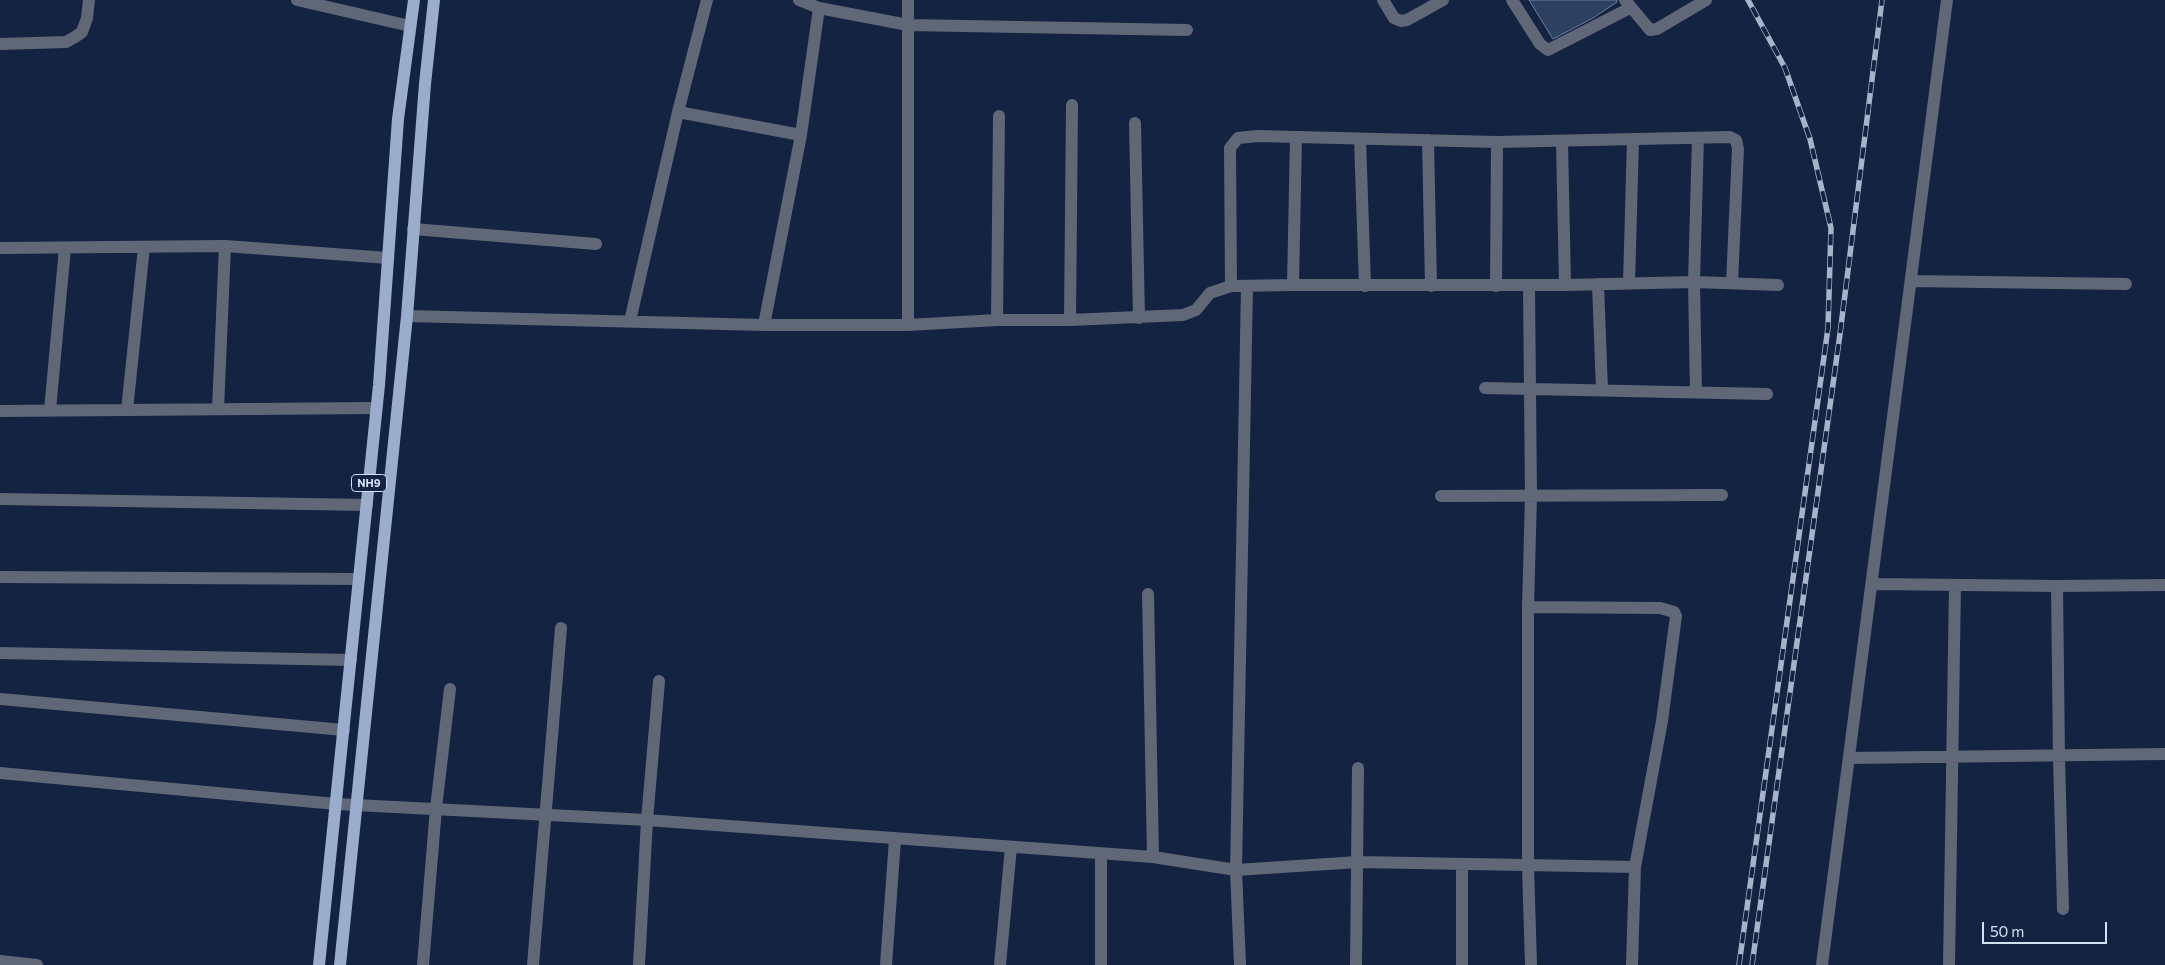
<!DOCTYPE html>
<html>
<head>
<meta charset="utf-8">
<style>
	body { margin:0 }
	#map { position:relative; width:2165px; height:965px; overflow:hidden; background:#142341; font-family:Commissioner,sans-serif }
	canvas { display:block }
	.scale { position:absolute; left:1982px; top:922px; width:125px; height:22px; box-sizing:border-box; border:2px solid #d6e1f5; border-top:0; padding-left:6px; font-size:15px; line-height:18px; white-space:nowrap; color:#d6e1f5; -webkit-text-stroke:4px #142341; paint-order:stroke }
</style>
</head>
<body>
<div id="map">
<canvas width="2165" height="965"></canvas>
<div class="scale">50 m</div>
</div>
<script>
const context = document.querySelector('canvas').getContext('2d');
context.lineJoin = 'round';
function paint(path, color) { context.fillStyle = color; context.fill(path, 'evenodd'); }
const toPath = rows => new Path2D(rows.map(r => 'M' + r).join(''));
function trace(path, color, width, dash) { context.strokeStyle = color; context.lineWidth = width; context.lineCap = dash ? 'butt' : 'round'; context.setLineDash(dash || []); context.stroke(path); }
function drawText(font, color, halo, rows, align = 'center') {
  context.font = font + ' Commissioner,sans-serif'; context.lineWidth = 4.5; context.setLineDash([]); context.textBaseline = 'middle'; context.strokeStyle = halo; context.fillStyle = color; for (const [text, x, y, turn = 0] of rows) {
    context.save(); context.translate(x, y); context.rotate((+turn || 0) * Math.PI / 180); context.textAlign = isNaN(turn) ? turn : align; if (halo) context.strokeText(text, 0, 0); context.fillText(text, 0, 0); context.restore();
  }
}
const building = toPath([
	[1529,0,1617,0,1617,2,1593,18,1553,39,1529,0]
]);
paint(building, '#2f4060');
trace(building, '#6a7ea2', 1);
trace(toPath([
	[297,0,410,26],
	[799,0,819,8,908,25,1187,30],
	[908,0,908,325],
	[1383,0,1394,18,1401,21,1407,20,1443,0],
	[1512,0,1540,44,1548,50,1630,8],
	[1625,0,1650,30,1657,29,1706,0],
	[0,44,66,42,75,37,82,32,87,18,89,0],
	[678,112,801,135],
	[1135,123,1139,318],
	[1360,139,1365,286],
	[1428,140,1431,286],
	[1562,142,1565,285],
	[413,229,596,244],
	[0,248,225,246,388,258],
	[1911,281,2126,284],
	[1629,283,1633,139],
	[1598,284,1602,390],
	[1293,285,1296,137],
	[1231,286,1230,148,1238,138,1258,136,1497,142,1730,137,1736,140,1738,149,1732,283],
	[1496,286,1497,142],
	[1529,286,1531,497,1528,607,1528,866,1531,965],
	[407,316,764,325,908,325,997,320,1070,320,1183,315,1196,310,1210,293,1231,286,1293,285,1565,285,1694,282,1778,285],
	[997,320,999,116],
	[1070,320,1072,105],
	[630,321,678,112,707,0],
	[764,325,801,135,819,8],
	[1485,388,1767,394],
	[1696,392,1694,282,1698,138],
	[218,409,225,246],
	[50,410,65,248],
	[127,410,144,247],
	[0,411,376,408],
	[1441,496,1722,495],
	[0,499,367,505],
	[0,577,359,579],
	[1872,584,2057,586,2165,585],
	[2057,586,2059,757,2063,909],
	[1148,594,1153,857],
	[1528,607,1660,608,1674,612,1676,616,1662,721,1635,867,1632,965],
	[0,653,351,660],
	[0,699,344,730],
	[1850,758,2165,754],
	[0,773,336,804,647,820,1153,857,1236,870,1358,862,1635,867],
	[1101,854,1101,965],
	[1462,864,1462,965],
	[0,961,37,965],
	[423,965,436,808,450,689],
	[533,965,561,628],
	[639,965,647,820,659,681],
	[886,965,895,839],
	[1000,965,1011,847],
	[1240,965,1236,870,1247,286],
	[1356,965,1358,768],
	[1822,965,1947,0],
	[1949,965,1955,585]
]), '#606878', 12);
trace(toPath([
	[319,965,379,385,398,119,414,0],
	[340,965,407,316,425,84,434,0]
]), '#9badcd', 12);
const rail = toPath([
	[1739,965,1828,328,1831,228,1810,139,1785,68,1748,0],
	[1752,965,1840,334,1882,0]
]);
trace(rail, '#a7b3ca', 5.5);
trace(rail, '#142341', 4, [11]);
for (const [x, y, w] of [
	[369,483,35]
]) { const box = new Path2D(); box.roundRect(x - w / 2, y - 8.5, w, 17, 4); context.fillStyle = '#142341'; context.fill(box); trace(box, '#d6e1f5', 1); }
drawText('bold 11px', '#d6e1f5', null, [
	["NH9",369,483]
]);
</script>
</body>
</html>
